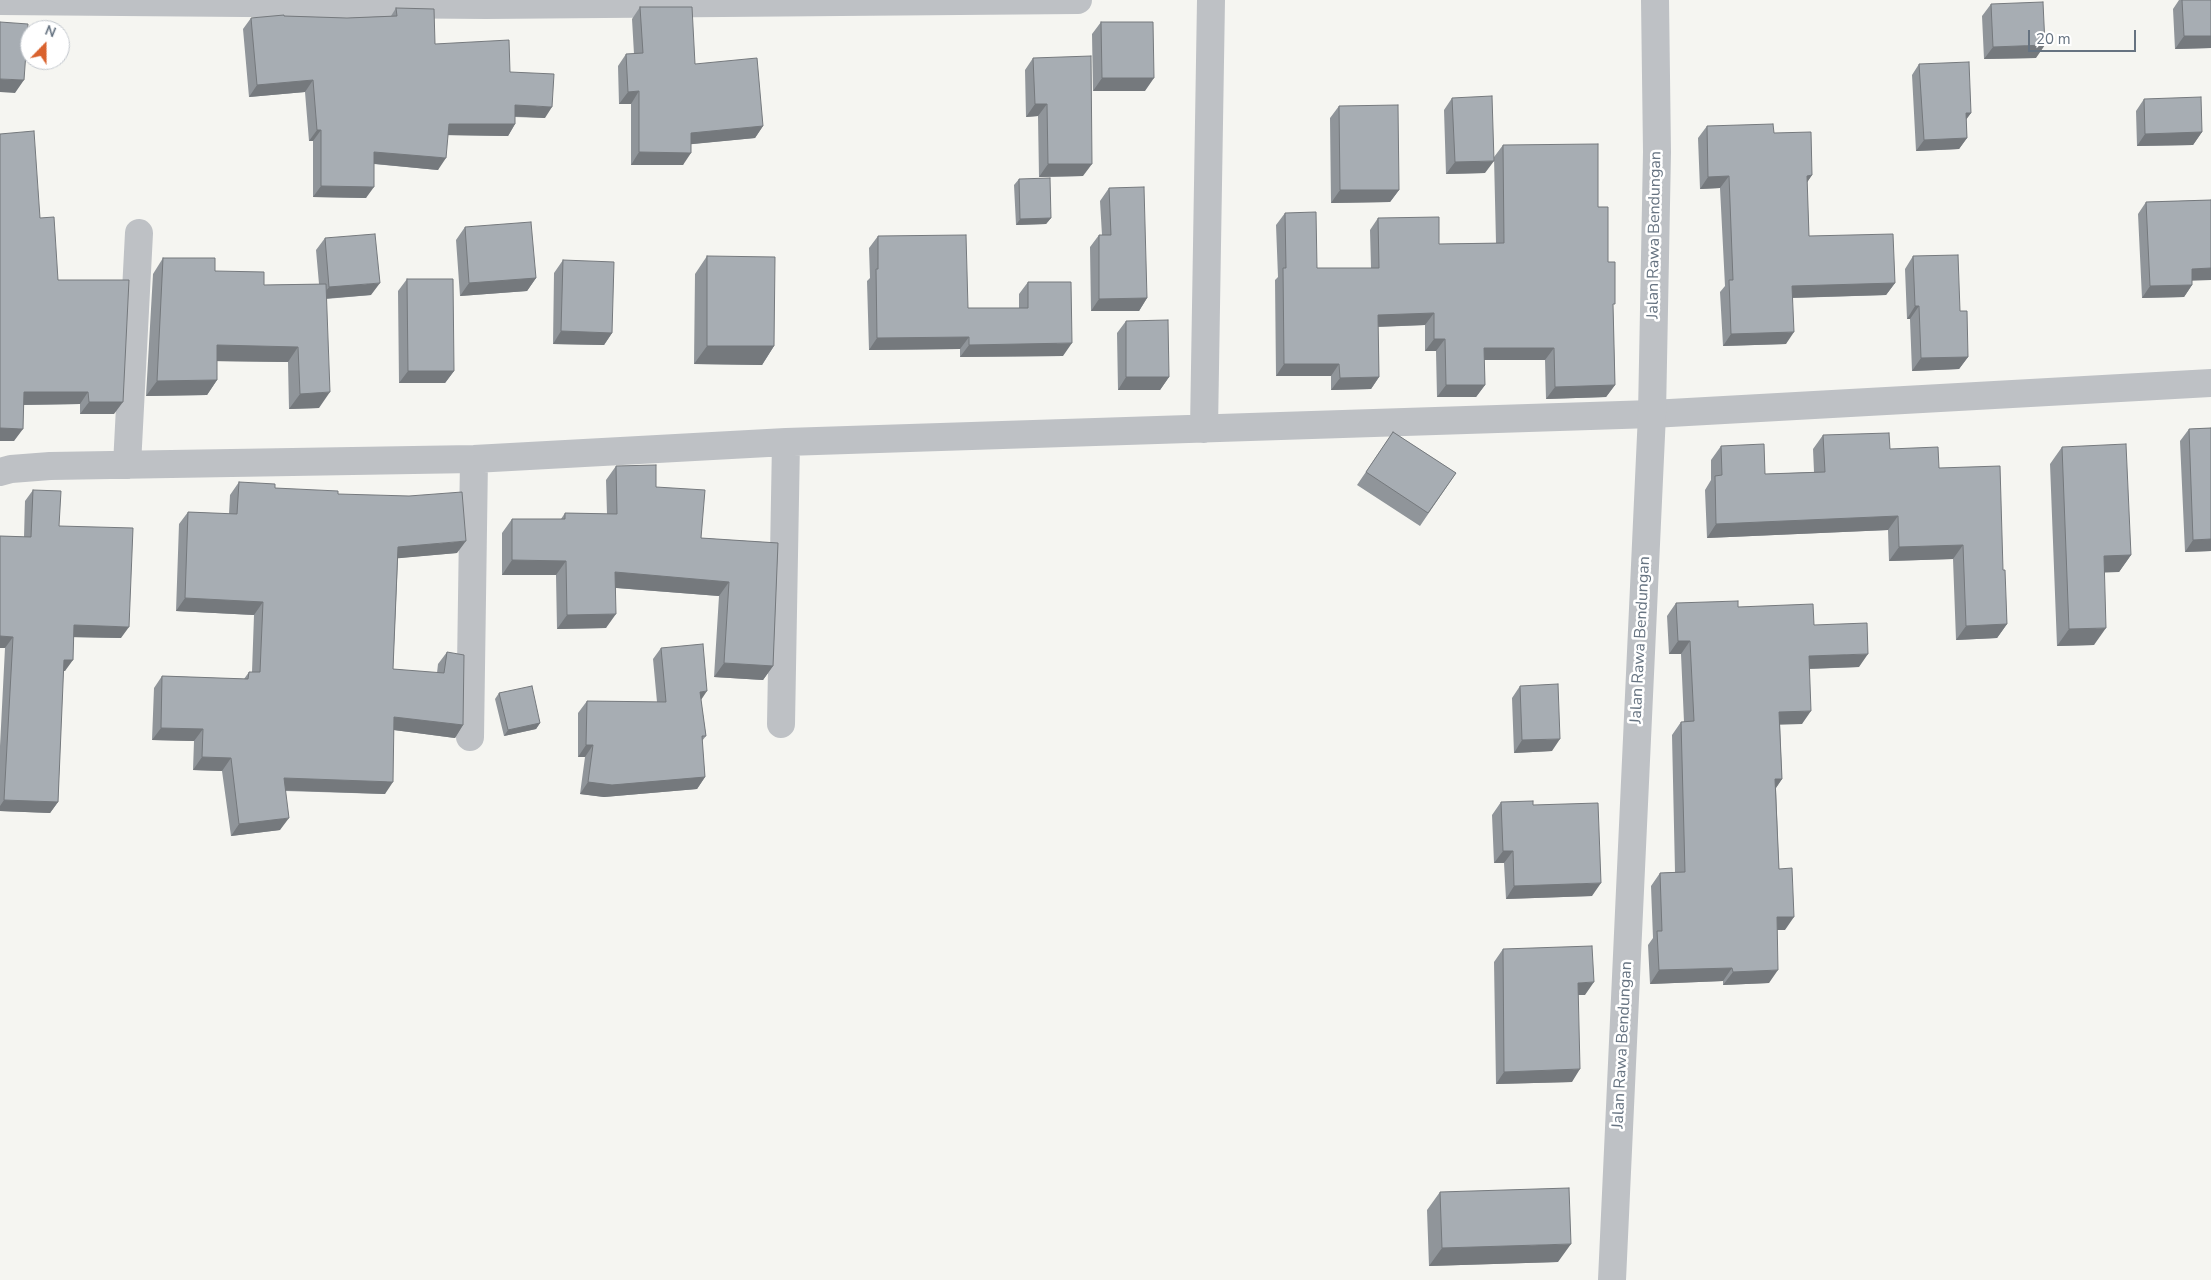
<!DOCTYPE html>
<html>
<head>
<meta charset="utf-8">
<style>
	body { margin:0 }
	#map { position:relative; width:2211px; height:1280px; overflow:hidden; background:#f5f5f1; font-family:"Nunito Sans",sans-serif }
	canvas { display:block }
	.north { position:absolute; left:20px; top:20px; width:50px; height:50px; box-sizing:border-box; background:#fff; border:1px solid #c2c7cd; border-radius:50%; rotate:22deg; font-size:14px; font-weight:700; line-height:20px; text-align:center; color:#667381 }
	.north::after { content:''; display:block; margin:auto; width:18px; height:22px; background:#d9622e; clip-path:polygon(50% 0,100% 100%,50% 72%,0 100%) }
	.scale { position:absolute; left:2028px; top:30px; width:108px; height:22px; box-sizing:border-box; border:2px solid #667381; border-top:0; padding-left:6px; font-size:15px; line-height:18px; white-space:nowrap; color:#667381; -webkit-text-stroke:4px #fff; paint-order:stroke }
</style>
</head>
<body>
<div id="map">
<canvas width="2211" height="1280"></canvas>
<div class="north">N</div>
<div class="scale">20 m</div>
</div>
<script>
const context = document.querySelector('canvas').getContext('2d');
context.lineJoin = 'round';
const toPath = rows => new Path2D(rows.map(r => 'M' + r).join(''));
function trace(path, color, width, dash) { context.strokeStyle = color; context.lineWidth = width; context.lineCap = dash ? 'butt' : 'round'; context.setLineDash(dash || []); context.stroke(path); }
function paint(path, color) { context.fillStyle = color; context.fill(path, 'evenodd'); }
function drawText(font, color, halo, rows, align = 'center') {
  context.font = font + ' "Nunito Sans",sans-serif'; context.lineWidth = 5; context.setLineDash([]); context.textBaseline = 'middle'; context.strokeStyle = halo; context.fillStyle = color; for (const [text, x, y, turn = 0] of rows) {
    context.save(); context.translate(x, y); context.rotate((+turn || 0) * Math.PI / 180); context.textAlign = isNaN(turn) ? turn : align; if (halo) context.strokeText(text, 0, 0); context.fillText(text, 0, 0); context.restore();
  }
}
trace(toPath([
	[0,1,486,5,1078,0],
	[1204,429,1211,0],
	[127,465,139,233],
	[0,472,11,469,50,466,474,459,786,442,1652,414,2211,383],
	[781,724,786,442],
	[470,737,474,459]
]), '#bec1c5', 28);
trace(toPath([
	[1612,1280,1652,414,1657,152,1655,0]
]), '#bec1c5', 28);
paint(toPath([
	[2179,0,2211,0,2211,48,2175,49,2173,9],
	[1991,4,2036,58,1984,59,1982,16],
	[640,7,695,64,763,126,755,138,691,144,683,165,631,165,631,104,619,104,618,66,626,54,634,54,632,19],
	[396,8,435,44,510,72,545,118,515,117,515,124,508,136,448,135,438,170,374,164,366,198,313,197,313,141,309,141,305,92,249,97,243,29,251,18,284,16,347,18,391,16],
	[1101,22,1145,91,1093,91,1092,34],
	[1033,58,1083,176,1039,177,1038,116,1026,117,1025,70],
	[1919,64,1971,113,1966,119,1967,138,1959,149,1916,151,1912,75],
	[1452,98,1485,173,1446,174,1444,110],
	[2144,99,2202,132,2193,145,2137,146,2136,111],
	[1339,106,1399,190,1390,202,1331,203,1330,118],
	[1707,126,1774,133,1812,175,1807,182,1809,236,1895,283,1886,295,1793,298,1786,344,1723,346,1720,292,1725,286,1720,188,1700,189,1698,138],
	[0,134,40,218,58,280,114,414,80,414,80,404,24,405,14,441,0,441],
	[1503,145,1598,207,1608,262,1613,308,1615,385,1606,397,1546,399,1545,360,1484,360,1485,385,1476,397,1437,397,1436,351,1425,351,1425,325,1378,327,1379,377,1371,389,1331,390,1331,376,1276,376,1275,280,1278,277,1276,225,1285,213,1317,268,1371,268,1370,230,1378,218,1439,244,1496,243,1494,157],
	[1019,179,1051,218,1046,224,1016,225,1014,185],
	[1109,188,1147,298,1139,311,1091,311,1090,247,1099,235,1102,235,1100,201],
	[2211,200,2211,280,2192,280,2192,285,2184,297,2142,298,2138,214,2146,202],
	[465,227,536,278,527,291,460,296,456,240],
	[878,236,968,308,1019,308,1019,294,1028,282,1063,356,960,357,960,349,869,350,867,281,870,278,869,248],
	[325,238,371,295,326,299,319,408,289,409,288,362,217,361,217,380,207,395,146,396,153,274,163,258,215,271,264,285,319,284,316,250],
	[707,256,774,346,762,365,694,364,695,274],
	[1913,256,1960,311,1968,357,1959,369,1912,371,1910,319,1907,319,1905,269],
	[563,260,612,333,604,345,553,344,554,273],
	[407,279,454,371,445,383,399,383,398,291],
	[1126,321,1169,377,1160,390,1118,390,1117,333],
	[2211,428,2211,551,2185,552,2180,441,2189,429],
	[1393,432,1456,473,1420,526,1357,485],
	[1823,435,1890,449,1939,468,2003,570,2007,624,1997,638,1956,640,1953,559,1889,561,1888,530,1707,538,1705,490,1711,480,1711,460,1721,446,1765,474,1814,472,1813,449],
	[2062,447,2131,555,2119,572,2104,572,2094,645,2057,646,2050,464],
	[616,466,656,487,701,538,778,543,773,666,763,680,714,677,719,596,616,588,606,628,557,629,556,575,502,575,502,533,512,519,561,519,565,513,607,514,606,480],
	[239,482,275,488,338,494,457,553,398,558,393,669,437,673,438,664,447,652,463,725,455,738,394,730,385,794,285,791,280,830,231,836,222,771,193,770,194,741,152,740,154,688,162,676,244,679,249,672,252,672,254,615,176,611,179,524,188,512,229,514,230,495],
	[33,490,59,526,121,638,74,637,65,671,63,671,58,802,50,813,0,811,0,746,5,648,0,648,0,536,24,537,25,501],
	[1676,603,1738,607,1814,625,1859,667,1810,669,1802,724,1780,724,1782,779,1776,788,1779,869,1785,930,1777,930,1769,983,1723,985,1723,981,1650,984,1648,945,1653,938,1651,886,1660,873,1675,872,1672,735,1681,722,1684,722,1681,654,1669,654,1667,616],
	[661,648,701,700,706,736,702,741,705,777,697,789,604,797,580,794,585,757,578,757,578,713,587,701,657,702,653,659],
	[1520,686,1552,751,1514,753,1512,698],
	[499,693,540,723,536,729,504,736,495,699],
	[1501,802,1592,896,1506,899,1504,863,1494,863,1492,815],
	[1503,949,1585,995,1578,995,1572,1082,1496,1084,1494,962],
	[1440,1192,1558,1262,1429,1266,1427,1210]
]), '#90959a');
paint(toPath([
	[2184,36,2211,36,2211,48,2175,49],
	[2045,45,2036,58,1984,59,1993,47],
	[1102,78,1154,78,1145,91,1093,91],
	[0,79,24,80,15,93,0,92],
	[313,80,305,92,249,97,257,85],
	[639,91,631,104,619,104,628,92],
	[1035,104,1047,104,1038,116,1026,117],
	[515,105,552,107,545,118,508,116],
	[1966,113,1971,113,1963,124],
	[449,124,515,124,508,136,441,135],
	[763,126,755,138,683,145,691,133],
	[317,130,321,130,313,141,309,141],
	[2202,132,2193,145,2137,146,2145,134],
	[1967,138,1959,149,1916,151,1924,140],
	[374,152,446,158,438,170,366,163],
	[639,152,691,153,683,165,631,165],
	[1494,161,1485,173,1446,174,1455,162],
	[1048,164,1092,164,1083,176,1039,177],
	[1812,175,1804,187,1807,176],
	[1729,176,1720,188,1700,189,1708,177],
	[321,186,374,187,366,198,313,197],
	[1340,190,1399,190,1390,202,1331,203],
	[1051,218,1046,224,1016,225,1020,219],
	[2211,268,2211,280,2183,281,2192,269],
	[536,278,527,291,460,296,469,283],
	[380,283,371,295,320,299,329,287],
	[1895,283,1886,295,1784,298,1792,286],
	[2192,285,2184,297,2142,298,2150,286],
	[1147,298,1139,311,1091,311,1099,299],
	[1915,306,1919,306,1910,319,1907,319],
	[1434,313,1425,325,1369,327,1378,315],
	[561,331,612,333,604,345,553,344],
	[1794,332,1786,344,1723,346,1731,334],
	[969,337,960,349,869,350,877,338],
	[1434,339,1445,339,1436,351,1425,351],
	[1072,343,1063,356,960,357,969,345],
	[217,345,298,347,288,362,206,361],
	[707,346,774,346,762,365,694,364],
	[1484,348,1554,348,1545,360,1476,360],
	[1968,357,1959,369,1912,371,1921,358],
	[1284,364,1339,364,1331,376,1276,376],
	[408,371,454,371,445,383,399,383],
	[1126,377,1169,377,1160,390,1118,390],
	[1379,377,1371,389,1331,390,1340,378],
	[217,380,207,395,146,396,157,381],
	[1446,385,1485,385,1476,397,1437,397],
	[1615,385,1606,397,1546,399,1555,387],
	[24,392,88,392,80,404,15,405],
	[330,392,319,408,289,409,300,394],
	[89,402,123,402,114,414,80,414],
	[0,428,23,429,14,441,0,441],
	[1898,516,1888,530,1707,538,1716,524],
	[2211,539,2211,551,2185,552,2193,540],
	[466,541,457,553,390,559,398,547],
	[1963,545,1953,559,1889,561,1899,547],
	[2131,555,2119,572,2092,573,2104,556],
	[512,560,566,561,556,575,502,575],
	[615,572,729,582,719,596,605,587],
	[185,598,263,602,254,615,176,611],
	[616,614,606,628,557,629,567,615],
	[2007,624,1997,638,1956,640,1966,626],
	[74,625,129,627,121,638,66,637],
	[2106,628,2094,645,2057,646,2069,629],
	[0,636,13,637,5,648,0,648],
	[1678,641,1690,641,1681,654,1669,654],
	[1868,654,1859,667,1800,669,1809,656],
	[64,660,73,660,65,671,56,671],
	[724,663,773,666,763,680,714,677],
	[707,691,699,703,700,692],
	[1811,711,1802,724,1770,725,1779,712],
	[394,717,463,725,455,738,386,729],
	[540,723,536,729,504,736,508,730],
	[161,728,203,729,194,741,152,740],
	[1560,739,1552,751,1514,753,1522,740],
	[586,745,593,745,585,757,578,757],
	[202,757,231,758,222,771,193,770],
	[705,777,697,789,604,797,580,794,588,782],
	[284,778,393,782,385,794,275,790],
	[1775,779,1782,779,1773,792],
	[4,800,58,802,50,813,0,811,0,806],
	[289,818,280,830,231,836,239,824],
	[1503,851,1513,851,1504,863,1494,863],
	[1601,883,1592,896,1506,899,1514,886],
	[1777,917,1794,917,1785,930,1767,930],
	[1732,968,1723,981,1650,984,1659,970],
	[1778,970,1769,983,1723,985,1733,972],
	[1594,982,1585,995,1569,995,1578,983],
	[1580,1069,1572,1082,1496,1084,1504,1072],
	[1571,1244,1558,1262,1429,1266,1442,1248]
]), '#75797d');
const building = toPath([
	[2182,0,2211,0,2211,36,2184,36,2182,0],
	[2043,2,2045,45,1993,47,1991,4,2043,2],
	[640,7,692,7,695,64,757,58,763,126,691,133,691,153,639,152,639,91,628,92,626,54,643,53,640,7],
	[396,8,434,9,435,44,509,40,510,72,554,74,552,107,515,105,515,124,449,124,446,158,374,152,374,187,321,186,321,130,317,130,313,80,257,85,251,18,284,15,284,16,347,18,397,16,396,8],
	[0,22,28,24,24,80,0,79,0,22],
	[1101,22,1153,22,1154,78,1102,78,1101,22],
	[1091,56,1092,164,1048,164,1047,104,1035,104,1033,58,1091,56],
	[1969,62,1971,113,1966,113,1967,138,1924,140,1919,64,1969,62],
	[1492,96,1494,161,1455,162,1452,98,1492,96],
	[2201,97,2202,132,2145,134,2144,99,2201,97],
	[1398,105,1399,190,1340,190,1339,106,1398,105],
	[1773,124,1774,133,1811,132,1812,175,1807,176,1809,236,1893,234,1895,283,1792,286,1794,332,1731,334,1729,280,1733,280,1729,176,1708,177,1707,126,1773,124],
	[34,131,40,218,54,217,58,280,129,280,123,402,89,402,88,392,24,392,23,429,0,428,0,134,34,131],
	[1598,144,1598,207,1608,207,1608,262,1615,262,1615,304,1613,304,1615,385,1555,387,1554,348,1484,348,1485,385,1446,385,1445,339,1434,339,1434,313,1378,315,1379,377,1340,378,1339,364,1284,364,1283,268,1286,268,1285,213,1316,212,1317,268,1379,268,1378,218,1439,217,1439,244,1504,243,1503,145,1598,144],
	[1050,178,1051,218,1020,219,1019,179,1050,178],
	[1144,187,1147,298,1099,299,1099,235,1111,235,1109,188,1144,187],
	[2211,200,2211,268,2192,269,2192,285,2150,286,2146,202,2211,200],
	[531,222,536,278,469,283,465,227,531,222],
	[375,234,380,283,329,287,325,238,375,234],
	[966,235,968,308,1028,308,1028,282,1071,282,1072,343,969,345,969,337,877,338,876,269,878,269,878,236,966,235],
	[1958,255,1960,311,1967,311,1968,357,1921,358,1919,306,1915,306,1913,256,1958,255],
	[707,256,775,257,774,346,707,346,707,256],
	[163,258,215,258,215,271,264,272,264,285,326,284,330,392,300,394,298,347,217,345,217,380,157,381,163,258],
	[563,260,614,262,612,333,561,331,563,260],
	[407,279,453,279,454,371,408,371,407,279],
	[1168,320,1169,377,1126,377,1126,321,1168,320],
	[2211,428,2211,539,2193,540,2189,429,2211,428],
	[1393,432,1456,473,1428,513,1366,472,1393,432],
	[1889,433,1890,449,1938,447,1939,468,2000,466,2003,570,2005,570,2007,624,1966,626,1963,545,1899,547,1898,516,1716,524,1715,476,1722,475,1721,446,1764,444,1765,474,1825,472,1823,435,1889,433],
	[2126,444,2131,555,2104,556,2106,628,2069,629,2062,447,2126,444],
	[656,465,656,487,705,490,701,538,778,543,773,666,724,663,729,582,615,572,616,614,567,615,566,561,512,560,512,519,565,519,565,513,617,514,616,466,656,465],
	[239,482,275,484,275,488,338,491,338,494,409,496,462,492,466,541,398,547,393,669,444,673,447,652,464,655,463,725,394,717,393,782,284,778,289,818,239,824,231,758,202,757,203,729,161,728,162,676,248,679,249,672,260,672,263,602,185,598,188,512,237,514,239,482],
	[33,490,61,491,59,526,133,528,129,627,74,625,73,660,64,660,58,802,4,800,13,637,0,636,0,536,31,537,33,490],
	[1738,601,1738,607,1813,604,1814,625,1867,623,1868,654,1809,656,1811,711,1779,712,1782,779,1775,779,1779,869,1792,868,1794,917,1777,917,1778,970,1733,972,1732,968,1659,970,1657,931,1662,931,1660,873,1685,872,1681,722,1694,721,1690,641,1678,641,1676,603,1738,601],
	[703,644,707,691,700,692,706,736,702,736,705,777,612,785,588,782,593,745,586,745,587,701,666,702,661,648,703,644],
	[1558,684,1560,739,1522,740,1520,686,1558,684],
	[532,686,540,723,508,730,499,693,532,686],
	[1533,801,1533,805,1598,803,1601,883,1514,886,1513,851,1503,851,1501,802,1533,801],
	[1592,946,1594,982,1578,983,1580,1069,1504,1072,1503,949,1592,946],
	[1569,1188,1571,1244,1442,1248,1440,1192,1569,1188]
]);
paint(building, '#a7adb3');
trace(building, '#75797d', 1);
drawText('16px', '#667381', '#fff', [
	["Jalan Rawa Bendungan",1655,235,-89],
	["Jalan Rawa Bendungan",1641,640,-87],
	["Jalan Rawa Bendungan",1623,1045,-87]
]);
</script>
</body>
</html>
